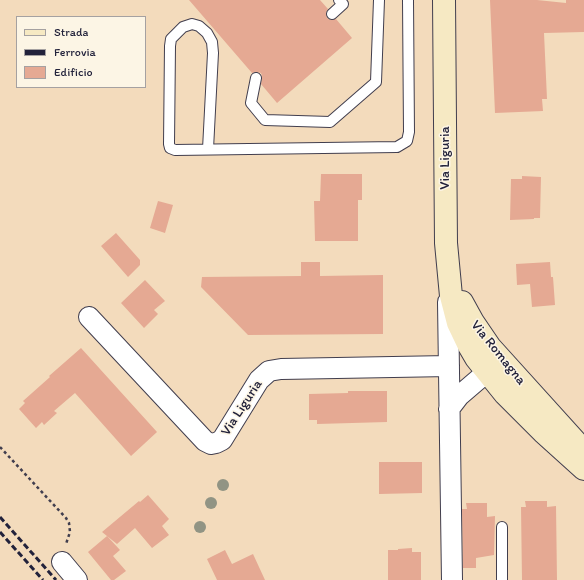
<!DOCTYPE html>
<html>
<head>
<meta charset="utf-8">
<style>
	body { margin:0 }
	#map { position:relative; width:584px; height:580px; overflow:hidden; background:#f3dbbc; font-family:Itim,sans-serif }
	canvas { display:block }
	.legend { position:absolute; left:16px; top:16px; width:130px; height:72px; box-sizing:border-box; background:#fcf5e5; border:1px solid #a5a1a1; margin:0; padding:5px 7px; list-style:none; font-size:12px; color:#22223b }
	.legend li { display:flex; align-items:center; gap:8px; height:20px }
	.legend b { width:20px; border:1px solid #a5a1a1 }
</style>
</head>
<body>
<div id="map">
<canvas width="584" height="580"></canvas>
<ul class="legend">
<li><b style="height:5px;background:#f6e9c3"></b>Strada</li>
<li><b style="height:5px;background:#22223b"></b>Ferrovia</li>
<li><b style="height:11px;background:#e5a993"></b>Edificio</li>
</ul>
</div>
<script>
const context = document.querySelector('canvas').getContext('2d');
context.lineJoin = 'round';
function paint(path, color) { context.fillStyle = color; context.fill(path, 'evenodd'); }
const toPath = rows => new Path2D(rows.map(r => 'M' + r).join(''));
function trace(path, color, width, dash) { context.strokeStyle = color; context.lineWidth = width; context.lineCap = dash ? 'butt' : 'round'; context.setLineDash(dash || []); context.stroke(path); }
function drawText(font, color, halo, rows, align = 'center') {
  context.font = font + ' Itim,sans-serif'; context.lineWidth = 3; context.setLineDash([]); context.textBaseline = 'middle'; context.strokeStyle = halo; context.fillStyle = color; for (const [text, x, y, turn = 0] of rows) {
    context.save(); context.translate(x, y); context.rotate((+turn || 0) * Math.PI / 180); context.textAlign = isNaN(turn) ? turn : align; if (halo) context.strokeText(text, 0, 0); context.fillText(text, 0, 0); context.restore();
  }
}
paint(toPath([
	[189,0,320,0,328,9,326,12,327,18,330,20,336,19,352,38,277,103,261,84,262,76,261,73,257,72,252,73],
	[490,0,537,0,566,3,566,0,584,0,584,32,544,33,547,99,542,99,543,111,495,113],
	[321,174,362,174,362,200,358,200,358,241,315,241,314,201,320,201],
	[522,176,541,177,540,218,534,218,534,219,510,220,511,179,522,179],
	[158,201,173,205,165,233,150,228],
	[116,233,140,260,140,265,128,277,101,246],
	[301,262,320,262,320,276,383,275,383,334,248,335,201,287,202,277,301,276],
	[550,262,551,277,553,277,555,305,532,307,530,284,517,285,516,264],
	[145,280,165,301,154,310,158,314,144,328,121,303],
	[81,348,157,432,131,456,75,393,54,411,57,413,44,425,42,422,36,428,19,409,25,403,23,401,50,377,49,376],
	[348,391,387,391,387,422,317,424,317,420,309,420,309,394,348,393],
	[379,462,422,462,422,493,379,494],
	[148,495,169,519,162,526,169,535,152,548,135,528,117,544,102,532,139,501,140,502],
	[525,501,547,501,547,507,556,506,557,580,522,580,521,507,526,507],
	[466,503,487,503,487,517,495,516,494,555,476,558,476,568,463,568,462,509,467,509],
	[107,536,120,550,113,556,126,571,114,580,111,580,88,552],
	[412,548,412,552,421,552,421,580,388,580,388,550,398,550,398,549],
	[225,550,232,564,253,554,265,580,217,580,207,559]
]), '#e5a993');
const lane = toPath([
	[332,14,343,4,339,0],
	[256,78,251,103,265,120,330,122,376,82,379,0],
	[208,149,213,53,212,42,207,33,199,26,192,24,183,27,171,39,170,46,169,144,170,148,175,150,397,147,407,141,409,132,408,0],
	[502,527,502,580]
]);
const street = toPath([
	[448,302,452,580],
	[89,317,205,441,211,444,216,443,222,440,259,380,269,371,281,369,449,366],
	[449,409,459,396,487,372,489,367,491,356],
	[62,562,77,580]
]);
const secondary = toPath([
	[444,0,446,243,451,296,458,323,469,346,476,358,505,394,543,432,584,469],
	[462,302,473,322,490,347,584,451]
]);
trace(lane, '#413e4e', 12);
trace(street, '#413e4e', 22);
trace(secondary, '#413e4e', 24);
trace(toPath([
	[0,447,66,518,69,523,70,532,66,544]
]), '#413e4e', 2.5, [3, 3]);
trace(lane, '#fff', 10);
trace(street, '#fff', 20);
trace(secondary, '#f6e9c3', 22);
trace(toPath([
	[0,517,56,580],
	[0,532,43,580]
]), '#22223b', 3, [6, 3]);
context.fillStyle = '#919484';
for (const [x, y] of [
	[223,485],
	[211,503],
	[200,527]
]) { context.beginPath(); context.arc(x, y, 6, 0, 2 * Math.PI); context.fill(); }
drawText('14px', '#22223b', '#fcf5e5', [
	["Via Liguria",445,158,-90],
	["Via Romagna",498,353,51],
	["Via Liguria",242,408,-57]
]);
</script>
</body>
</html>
